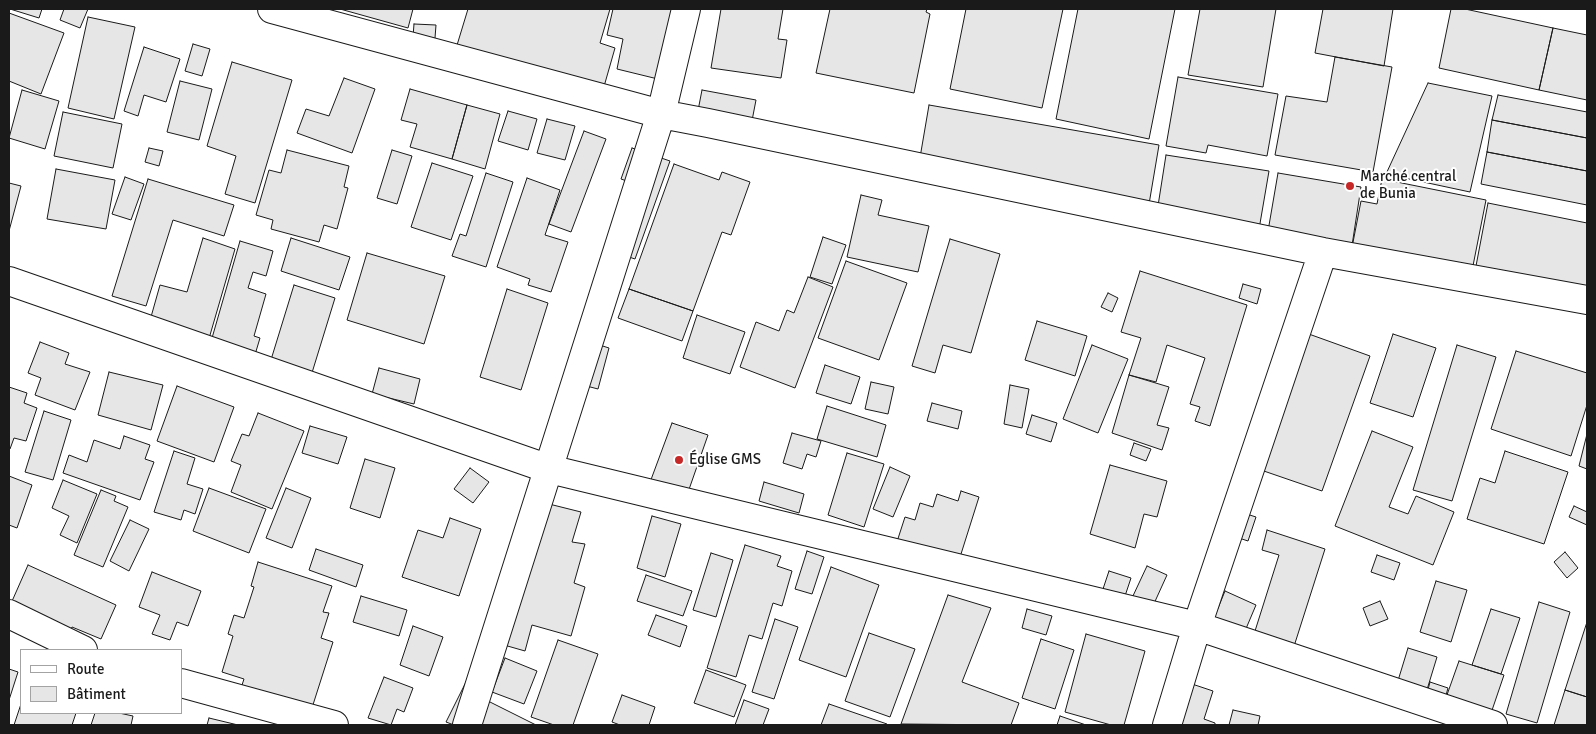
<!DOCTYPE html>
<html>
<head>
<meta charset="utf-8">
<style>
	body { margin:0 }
	#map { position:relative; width:1596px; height:734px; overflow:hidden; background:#fff; font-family:Signika,sans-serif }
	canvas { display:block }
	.frame { position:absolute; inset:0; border:10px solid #1a1a1a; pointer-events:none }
	.legend { position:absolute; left:20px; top:649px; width:162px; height:65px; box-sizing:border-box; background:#fff; border:1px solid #a3a3a3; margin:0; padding:6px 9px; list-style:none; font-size:15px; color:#1a1a1a }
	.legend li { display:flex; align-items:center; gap:10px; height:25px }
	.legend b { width:25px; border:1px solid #a3a3a3 }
</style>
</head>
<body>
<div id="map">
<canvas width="1596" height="734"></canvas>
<div class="frame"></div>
<ul class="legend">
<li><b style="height:6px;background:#fff"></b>Route</li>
<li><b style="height:14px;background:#e6e6e6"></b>Bâtiment</li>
</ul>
</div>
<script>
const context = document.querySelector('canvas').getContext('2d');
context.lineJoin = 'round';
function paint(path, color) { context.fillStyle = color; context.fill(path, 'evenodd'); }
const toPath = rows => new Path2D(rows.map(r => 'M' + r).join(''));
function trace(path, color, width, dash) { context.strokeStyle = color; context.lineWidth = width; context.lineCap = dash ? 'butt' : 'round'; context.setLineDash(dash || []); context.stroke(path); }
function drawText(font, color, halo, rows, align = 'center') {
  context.font = font + ' Signika,sans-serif'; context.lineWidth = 4; context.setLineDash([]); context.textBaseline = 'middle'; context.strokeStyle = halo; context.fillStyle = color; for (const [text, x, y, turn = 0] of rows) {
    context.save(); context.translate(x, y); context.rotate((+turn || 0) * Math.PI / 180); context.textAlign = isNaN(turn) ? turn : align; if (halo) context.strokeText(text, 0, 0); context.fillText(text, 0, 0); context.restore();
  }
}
const building = toPath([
	[10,9,42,9,39,18,10,9],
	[64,9,88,9,80,28,60,20,64,9],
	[340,9,413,9,408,28,340,9],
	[468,9,610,9,600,43,615,48,601,97,454,55,468,9],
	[613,9,679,9,662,80,617,69,623,39,607,35,613,9],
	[721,9,783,9,778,39,787,40,781,78,711,68,721,9],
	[830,9,927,9,926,12,930,14,914,93,816,73,830,9],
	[966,9,1063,9,1042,108,950,89,966,9],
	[1078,9,1175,9,1149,139,1056,119,1078,9],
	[1200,9,1276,9,1263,87,1188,75,1200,9],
	[1323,9,1393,9,1384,66,1315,53,1323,9],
	[1451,9,1465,9,1553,28,1539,90,1439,68,1451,9],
	[9,13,64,33,41,94,9,81,9,13],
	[88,17,135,27,114,119,68,108,88,17],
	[414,24,436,25,434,51,412,50,414,24],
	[1553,28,1587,35,1587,100,1539,90,1553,28],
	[193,44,210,49,202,76,185,71,193,44],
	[144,47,180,59,166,102,144,95,138,116,124,111,144,47],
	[1335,57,1392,67,1373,172,1275,155,1286,96,1327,102,1335,57],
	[232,62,292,80,255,203,225,194,236,156,207,146,232,62],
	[1178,77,1278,94,1267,156,1208,145,1206,153,1166,146,1178,77],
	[344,78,375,89,352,153,297,133,306,109,329,116,344,78],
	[180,81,212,89,199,140,167,132,180,81],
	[1428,83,1492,96,1470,192,1386,174,1428,83],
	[410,89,467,105,452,159,410,147,417,124,401,120,410,89],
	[22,90,59,101,45,149,9,138,22,90],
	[702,90,756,100,750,131,696,121,702,90],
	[1498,95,1587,112,1587,138,1492,120,1498,95],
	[467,105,500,114,485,169,452,159,467,105],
	[929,105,1159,145,1146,222,916,181,929,105],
	[508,111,537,119,528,150,498,141,508,111],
	[63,112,122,124,113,168,54,156,63,112],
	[547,119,575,126,565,160,537,153,547,119],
	[1492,120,1587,138,1587,171,1487,152,1492,120],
	[584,131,606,139,571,232,549,224,584,131],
	[149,148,163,151,159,166,145,162,149,148],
	[632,148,670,161,635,259,614,252,638,185,621,179,632,148],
	[287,150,349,166,344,187,348,188,337,229,324,225,319,242,271,229,273,220,256,215,269,170,281,173,287,150],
	[392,150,412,156,397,204,377,198,392,150],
	[1487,152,1587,171,1587,205,1481,184,1487,152],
	[1166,155,1269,171,1257,241,1155,225,1166,155],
	[432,163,473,176,451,240,411,227,432,163],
	[674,164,719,180,722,172,750,182,731,235,722,232,693,311,629,289,674,164],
	[56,169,115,180,106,229,47,219,56,169],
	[486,173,513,182,486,267,452,256,460,234,466,236,486,173],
	[1278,173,1361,187,1351,252,1267,237,1278,173],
	[125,177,144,184,131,220,112,214,125,177],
	[527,178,560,190,545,235,568,242,551,292,528,285,530,279,497,267,527,178],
	[148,179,234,205,224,236,173,220,146,306,112,296,148,179],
	[1382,179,1486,200,1469,286,1349,263,1361,201,1377,204,1382,179],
	[9,183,21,186,9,231,9,183],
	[861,195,882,200,878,215,929,226,918,272,847,257,861,195],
	[1488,203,1587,223,1587,291,1472,287,1488,203],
	[823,237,846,245,832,284,810,277,823,237],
	[203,238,235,249,208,342,149,324,160,285,187,292,203,238],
	[291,238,350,257,339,290,281,271,291,238],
	[950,239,1000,254,971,353,943,345,935,373,912,366,950,239],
	[240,241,273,251,266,276,253,272,248,288,266,294,254,336,260,338,254,358,210,345,240,241],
	[367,253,445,276,424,344,347,320,367,253],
	[846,261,907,283,879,360,818,338,846,261],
	[1140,271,1247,305,1210,426,1195,421,1200,407,1190,404,1205,358,1167,345,1156,382,1129,375,1141,338,1121,332,1140,271],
	[808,277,833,287,795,388,740,367,756,322,779,331,787,310,794,313,808,277],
	[1243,284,1261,289,1257,304,1239,298,1243,284],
	[294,285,335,298,311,376,270,363,294,285],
	[507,289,548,303,521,390,480,377,507,289],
	[629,289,693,311,682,341,618,318,629,289],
	[1108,293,1118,298,1112,312,1101,307,1108,293],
	[697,315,745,332,730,374,683,358,697,315],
	[1037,321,1087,336,1075,376,1025,360,1037,321],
	[1306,333,1370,356,1322,491,1258,469,1306,333],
	[1393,334,1436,348,1413,417,1370,403,1393,334],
	[587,341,609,348,598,389,575,383,587,341],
	[40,342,69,353,65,364,90,372,75,410,35,395,41,378,28,373,40,342],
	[1092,345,1128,359,1098,433,1063,419,1092,345],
	[1457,345,1496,357,1452,501,1413,490,1457,345],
	[1516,351,1587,373,1587,405,1571,456,1491,429,1516,351],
	[825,365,860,377,851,404,816,393,825,365],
	[379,368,420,379,414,404,372,394,379,368],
	[109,372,163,385,151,430,98,415,109,372],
	[1129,375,1169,387,1157,425,1169,428,1162,450,1112,433,1129,375],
	[871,382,894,387,888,414,865,409,871,382],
	[1010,385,1029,389,1022,428,1004,424,1010,385],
	[177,386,234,407,214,462,157,441,177,386],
	[9,387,27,393,24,403,37,408,26,441,14,438,10,449,9,449,9,387],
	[932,403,962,411,958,429,927,421,932,403],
	[827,406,886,425,877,457,817,439,827,406],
	[44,411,71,420,53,480,25,472,44,411],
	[258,413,304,431,272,509,231,492,241,465,231,461,242,434,249,436,258,413],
	[1032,415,1057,423,1051,442,1026,434,1032,415],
	[672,423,708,435,686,498,649,485,672,423],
	[310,426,347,437,338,464,302,453,310,426],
	[1372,431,1413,447,1389,507,1408,514,1416,496,1454,512,1433,565,1335,526,1372,431],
	[792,433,821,441,816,457,807,454,802,469,783,463,792,433],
	[1587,434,1587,469,1579,466,1587,434],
	[124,436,150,445,145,459,154,462,140,500,63,473,69,455,87,462,94,440,120,449,124,436],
	[1134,443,1151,449,1146,461,1130,455,1134,443],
	[174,451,195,458,187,484,203,489,195,514,184,510,181,520,154,512,174,451],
	[1505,451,1568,472,1544,544,1467,519,1480,478,1495,483,1505,451],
	[847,453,884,464,864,527,828,515,847,453],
	[365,459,395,468,380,518,350,508,365,459],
	[1110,465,1167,481,1157,517,1144,514,1135,548,1090,534,1110,465],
	[890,467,910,476,893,517,873,509,890,467],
	[470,468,489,482,473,503,454,489,470,468],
	[9,476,32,485,17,528,9,525,9,476],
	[63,480,97,494,77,543,60,535,69,516,52,508,63,480],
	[764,482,804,494,799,513,759,501,764,482],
	[209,488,266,509,249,553,193,531,209,488],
	[286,488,311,498,292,548,266,538,286,488],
	[101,490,116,496,114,501,128,507,103,567,74,555,101,490],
	[961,491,979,497,955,573,893,554,905,517,915,520,920,503,933,507,937,494,958,501,961,491],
	[529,499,581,512,572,542,585,544,574,583,585,587,571,636,532,625,525,651,490,641,529,499],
	[1574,506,1587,512,1587,525,1569,517,1574,506],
	[1234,510,1256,517,1248,541,1227,534,1234,510],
	[652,516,681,524,665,577,637,568,652,516],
	[450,518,481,529,459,596,402,577,418,530,443,538,450,518],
	[130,520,149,529,129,571,110,561,130,520],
	[1267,530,1325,549,1289,662,1249,650,1279,555,1262,550,1267,530],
	[745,545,781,556,777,566,792,571,782,606,773,603,762,639,749,635,736,677,707,668,745,545],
	[316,549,363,565,356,587,309,570,316,549],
	[807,551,824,557,812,594,795,589,807,551],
	[1565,552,1578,568,1567,578,1554,562,1565,552],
	[711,553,733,560,716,617,693,610,711,553],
	[1377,555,1400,563,1394,580,1371,572,1377,555],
	[258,562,332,586,323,612,329,613,321,638,333,642,311,711,241,688,244,679,222,672,233,636,228,634,234,615,244,618,254,587,251,586,258,562],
	[28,565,116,605,101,639,72,627,68,635,9,608,28,565],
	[1147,566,1167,575,1152,608,1132,598,1147,566],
	[831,567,879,585,846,677,799,660,831,567],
	[1109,571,1131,578,1120,611,1098,604,1109,571],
	[152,572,201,591,188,626,177,622,170,640,152,634,160,615,139,607,152,572],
	[646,575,692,591,683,616,637,601,646,575],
	[1436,581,1467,590,1451,642,1420,632,1436,581],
	[1225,591,1256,605,1245,631,1214,618,1225,591],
	[948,595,991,608,962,682,1019,703,1011,725,901,724,948,595],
	[361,596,407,610,399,636,353,622,361,596],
	[1380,601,1388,619,1370,626,1363,608,1380,601],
	[1539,602,1570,612,1537,723,1506,714,1539,602],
	[1027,609,1052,616,1046,635,1022,628,1027,609],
	[1491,609,1520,618,1501,674,1472,665,1491,609],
	[656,615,687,626,680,647,648,635,656,615],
	[775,619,798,627,774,699,752,692,775,619],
	[1587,622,1587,697,1565,690,1587,622],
	[413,626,443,637,429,676,400,665,413,626],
	[869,633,915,649,890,717,845,701,869,633],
	[1086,634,1145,651,1124,725,1111,725,1065,712,1086,634],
	[1041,639,1074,650,1055,709,1022,698,1041,639],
	[558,640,598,654,573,725,554,725,531,717,558,640],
	[1408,648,1437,657,1422,706,1393,697,1408,648],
	[505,658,537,671,524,704,492,692,505,658],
	[1459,661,1504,675,1487,725,1442,709,1459,661],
	[9,669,18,672,9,700,9,669],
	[706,670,746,685,734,717,694,703,706,670],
	[470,674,478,696,536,725,454,725,446,722,470,674],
	[384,677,413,688,404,712,397,709,391,725,368,718,384,677],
	[1180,680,1213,691,1204,719,1215,723,1215,725,1166,725,1180,680],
	[1430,682,1448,688,1443,706,1425,701,1430,682],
	[1565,690,1587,697,1587,725,1554,725,1565,690],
	[622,695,655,707,649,725,620,725,612,722,622,695],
	[744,700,769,709,763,725,735,725,744,700],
	[21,704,21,713,76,713,72,725,14,725,21,704],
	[829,704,887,724,887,725,821,725,829,704],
	[1233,710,1260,716,1258,725,1229,725,1233,710],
	[95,713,119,713,133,716,131,725,91,725,95,713],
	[1060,716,1086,725,1057,725,1060,716],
	[209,718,238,725,207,725,209,718]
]);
paint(building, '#e6e6e6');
trace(building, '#1a1a1a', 1);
const minor = toPath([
	[272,9,661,114,708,123,1323,252,1587,300],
	[9,281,549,469,1197,626,1493,725],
	[9,614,83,650],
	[181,683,334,725],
	[467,725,661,114,686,9],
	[1167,725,1197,626,1323,252]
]);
trace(minor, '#1a1a1a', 30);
trace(minor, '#fff', 28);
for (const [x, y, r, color] of [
	[1350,186,5,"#c62828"],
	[679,460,5,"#c62828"]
]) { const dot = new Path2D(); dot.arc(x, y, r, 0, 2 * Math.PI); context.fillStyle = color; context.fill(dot); trace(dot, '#fff', 2); }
drawText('15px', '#1a1a1a', '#fff', [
	["Marché central",1360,177],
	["de Bunia",1360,194],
	["Église GMS",689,460]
], 'left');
</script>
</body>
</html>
